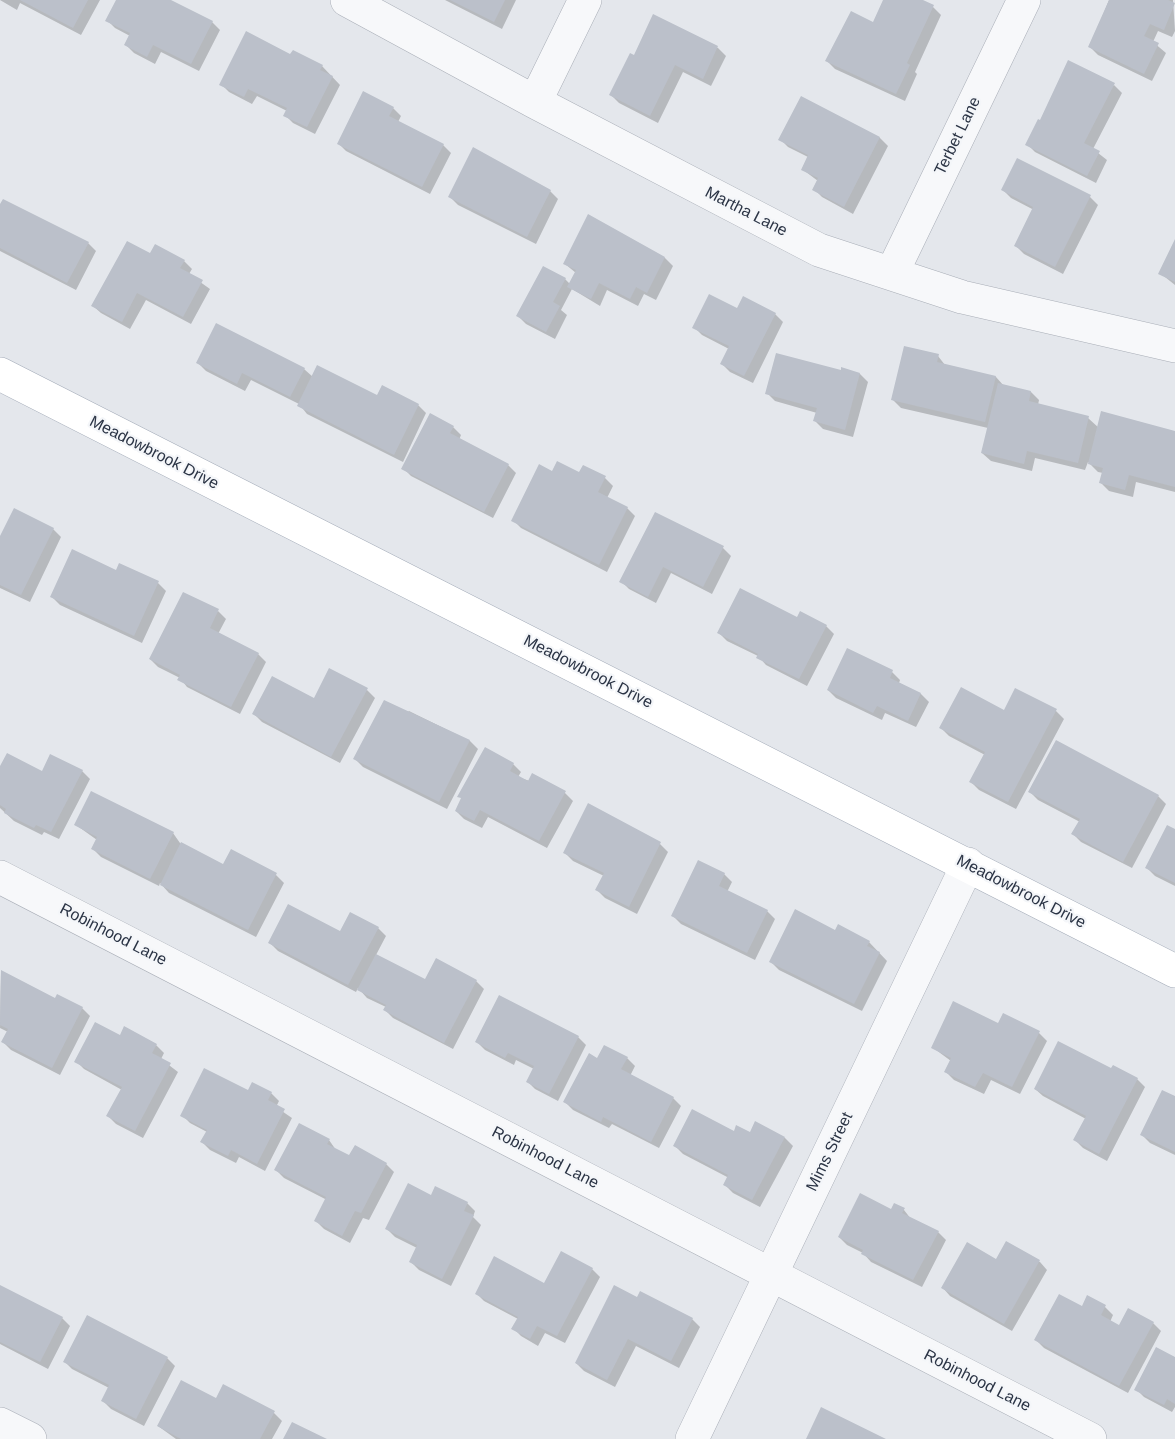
<!DOCTYPE html>
<html>
<head>
<meta charset="utf-8">
<style>
	body { margin:0 }
	canvas { display:block; background:#e4e7ec }
</style>
</head>
<body>
<canvas width="1175" height="1439"></canvas>
<script>
const context = document.querySelector('canvas').getContext('2d');
context.lineJoin = 'round';
function paint(path, color) { context.fillStyle = color; context.fill(path, 'evenodd'); }
const toPath = rows => new Path2D(rows.map(r => 'M' + r).join(''));
function trace(path, color, width, dash) { context.strokeStyle = color; context.lineWidth = width; context.lineCap = dash ? 'butt' : 'round'; context.setLineDash(dash || []); context.stroke(path); }
function drawText(font, color, halo, rows, align = 'center') {
  context.font = font + ' Helvetica,sans-serif'; context.lineWidth = 4.5; context.setLineDash([]); context.textBaseline = 'middle'; context.strokeStyle = halo; context.fillStyle = color; for (const [text, x, y, turn = 0] of rows) {
    context.save(); context.translate(x, y); context.rotate((+turn || 0) * Math.PI / 180); context.textAlign = isNaN(turn) ? turn : align; if (halo) context.strokeText(text, 0, 0); context.fillText(text, 0, 0); context.restore();
  }
}
paint(toPath([
	[0,0,100,0,81,35,20,3,17,10],
	[117,0,168,0,212,22,220,30,199,71,161,52,155,64,134,53,126,45,130,36,115,28,107,20],
	[445,0,516,0,502,29],
	[884,0,919,0,933,7,941,15,915,72,917,74,905,101,835,69,827,61,873,24],
	[1109,0,1173,0,1175,31,1172,37,1158,31,1153,42,1166,53,1152,81,1098,55,1090,47],
	[654,16,718,48,726,56,711,86,683,72,658,123,619,103,611,95,634,57],
	[291,56,322,66,340,85,315,134,293,123,285,115,287,111,257,96,252,104,229,92,221,84],
	[1114,85,1122,93,1093,149,1107,160,1096,183,1035,152,1027,144],
	[802,98,880,138,888,146,853,214,822,197,814,189,818,181,802,169,808,157,788,147,780,139],
	[393,108,401,116,398,122,443,145,451,153,430,194,346,151,338,143],
	[474,149,550,191,558,199,536,244,458,205,450,197],
	[1003,190,1090,197,1098,205,1063,274,1024,254,1016,246,1034,210,1011,198],
	[0,208,88,243,96,251,76,290,0,251],
	[589,216,665,258,673,266,656,300,644,294,638,306,607,290,600,306,572,289,561,310,567,315,555,339,526,324,518,316,565,279,570,284,576,273,565,264],
	[1175,243,1175,285,1160,273],
	[151,255,184,261,192,269,189,274,210,289,191,324,146,300,130,329,101,313,93,306],
	[775,314,783,322,753,383,730,372,722,364,729,349,702,335,694,327],
	[938,356,945,365,996,377,1004,386,1031,392,1039,400,1038,405,1088,418,1099,428,1175,432,1175,492,1136,482,1133,497,1109,491,1101,483,1103,473,1098,472,1088,462,1085,470,1035,458,1032,471,991,461,982,453,988,428,901,408,893,400],
	[198,363,304,369,313,377,378,397,382,387,418,405,426,413,403,462,307,414,299,404,251,380,245,391,206,371],
	[842,372,860,374,868,382,853,437,823,429,815,421,817,413,775,401,767,393],
	[453,427,461,435,459,440,508,465,516,473,493,518,411,476,403,468],
	[553,473,605,478,613,486,607,498,627,508,635,516,607,572,521,528,513,520],
	[655,514,723,548,731,556,712,594,671,573,656,603,629,589,621,581],
	[53,529,61,537,30,602,0,588,0,537],
	[117,572,158,583,166,591,142,643,60,605,52,597],
	[218,611,226,619,218,634,258,654,266,662,240,714,187,687,180,678,158,667,150,659],
	[798,619,826,626,834,634,807,686,766,665,758,656,727,641,719,633],
	[892,672,900,680,899,683,921,694,929,702,916,727,885,713,882,720,836,698,828,690],
	[367,690,375,698,340,763,262,722,254,714],
	[409,711,470,741,478,749,447,809,363,767,355,759],
	[1056,711,1064,719,1016,809,979,790,971,782,985,755,949,736,941,728,1004,712],
	[513,764,521,772,518,777,565,793,573,801,547,848,488,817,482,828,464,819,456,811],
	[0,769,42,773,82,771,90,779,59,839,44,832,42,835,14,821,0,808],
	[1030,792,1158,796,1166,804,1132,868,1081,842,1073,834,1080,822,1038,800],
	[589,805,660,844,668,852,637,914,605,898,597,890,604,876,573,861,565,853],
	[76,825,173,833,180,843,224,866,276,875,284,883,256,937,169,893,160,883,159,886,101,857,93,849,97,840],
	[1175,831,1175,886,1155,876,1147,868],
	[724,874,732,882,727,892,767,911,775,919,755,960,681,924,673,916],
	[378,928,386,936,376,955,425,981,476,981,484,989,453,1049,393,1018,385,1010,386,1007,367,998,358,988,356,992,278,951,270,943],
	[836,932,869,942,887,961,862,1011,779,970,771,962],
	[1,972,56,1000,82,1008,90,1016,60,1075,11,1050,3,1042,8,1032,0,1028],
	[500,997,578,1037,586,1045,558,1101,535,1089,527,1081,534,1069,516,1060,514,1065,485,1050,477,1042],
	[998,1025,1039,1033,1047,1041,1020,1094,991,1080,984,1094,954,1080,946,1072,951,1061,932,1047],
	[120,1037,156,1045,164,1053,161,1059,178,1072,143,1138,116,1124,108,1116,122,1090,84,1069,76,1061],
	[627,1058,635,1066,630,1076,673,1098,681,1106,659,1148,612,1124,609,1128,573,1110,565,1102,598,1060],
	[1137,1079,1145,1087,1107,1161,1083,1148,1075,1140,1086,1119,1043,1096,1035,1089],
	[249,1092,271,1093,279,1101,276,1107,292,1118,265,1171,239,1157,236,1163,210,1150,202,1142,207,1132,190,1123,182,1115],
	[1175,1097,1175,1155,1150,1143,1142,1135],
	[734,1133,785,1138,793,1146,760,1207,733,1193,725,1185,729,1178,683,1154,675,1146],
	[329,1140,336,1150,350,1157,386,1164,394,1172,369,1220,363,1218,350,1243,324,1229,316,1221,327,1200,284,1178,276,1170],
	[432,1197,467,1203,475,1211,473,1217,481,1225,451,1286,419,1270,411,1262,417,1248,395,1237,387,1229],
	[904,1210,911,1219,938,1232,946,1240,922,1287,871,1262,863,1253,847,1245,839,1237,892,1211],
	[1007,1243,1040,1262,1047,1270,1012,1331,950,1296,943,1288,996,1262],
	[592,1269,600,1277,565,1343,545,1333,538,1346,521,1336,513,1328,518,1319,484,1301,476,1293,545,1285],
	[0,1287,62,1318,70,1326,48,1369,0,1344],
	[1088,1297,1105,1307,1113,1315,1110,1322,1120,1327,1153,1323,1161,1331,1128,1393,1044,1348,1036,1340,1082,1308],
	[638,1299,692,1319,700,1327,679,1368,636,1346,615,1387,584,1371,576,1363],
	[167,1358,175,1366,144,1426,111,1409,103,1401,109,1388,72,1369,64,1361],
	[1175,1358,1175,1407,1172,1412,1144,1397,1136,1389],
	[216,1400,274,1413,282,1421,272,1439,176,1439,158,1426]
]), '#0003');
paint(toPath([
	[20,0,88,0,73,28],
	[116,0,171,0,213,21,191,64,153,45,147,57,124,45,130,33,105,21],
	[450,0,505,0,494,22],
	[883,0,923,0,934,5,907,63,910,65,896,94,825,61,851,11,873,22],
	[1109,0,1168,0,1175,3,1164,30,1150,24,1144,36,1159,43,1144,74,1088,47],
	[653,14,718,46,703,79,675,65,650,116,609,95,630,53,634,55],
	[246,31,290,54,293,50,323,65,320,70,333,76,307,127,283,116,287,108,248,89,244,97,219,85],
	[1068,60,1115,83,1084,143,1100,151,1087,176,1025,145,1038,119,1040,120],
	[363,91,394,107,389,116,444,144,422,187,337,144],
	[801,96,880,137,844,207,812,190,818,178,801,170,808,155,778,140],
	[473,147,551,190,527,237,448,197],
	[1017,158,1091,195,1055,267,1014,246,1033,207,1001,190],
	[3,199,89,242,67,283,0,248,0,204],
	[588,214,665,257,647,293,636,287,630,299,599,283,591,299,567,287,576,270,563,264],
	[1175,239,1175,282,1158,274],
	[127,241,150,253,155,244,185,260,180,268,203,280,183,317,137,293,122,322,91,306],
	[543,266,566,278,553,302,560,306,546,332,516,316],
	[709,294,737,308,743,296,776,313,744,376,720,364,729,346,692,328],
	[216,323,305,368,290,397,242,373,237,384,196,363],
	[904,346,939,354,937,362,996,376,985,422,891,400],
	[776,353,841,370,841,367,860,373,845,430,813,421,817,408,765,394],
	[317,365,377,395,382,385,419,404,394,455,297,406],
	[998,383,1031,391,1029,401,1089,416,1078,463,1027,451,1024,464,981,453],
	[1101,411,1175,431,1175,487,1129,475,1125,490,1099,483,1103,468,1088,464],
	[430,413,454,426,450,433,509,464,484,512,401,469],
	[557,461,579,472,583,465,606,476,598,492,628,507,599,565,511,521,539,464,552,471],
	[14,508,54,528,21,595,0,585,0,536],
	[655,512,724,546,703,587,663,567,648,597,619,582],
	[72,549,116,570,119,563,159,581,134,636,50,597],
	[740,588,797,617,800,611,827,625,799,679,756,658,758,654,717,633],
	[183,592,219,609,210,628,259,653,231,707,177,680,180,675,149,659],
	[847,648,893,670,890,678,921,693,908,721,877,706,873,713,827,690],
	[329,668,368,688,331,757,252,714,272,676,314,698],
	[961,687,1004,710,1015,688,1057,709,1008,802,969,782,985,752,939,728],
	[384,700,470,740,439,802,353,759],
	[1056,740,1159,795,1123,862,1071,834,1080,819,1028,792],
	[485,747,514,763,510,771,528,781,532,773,566,791,539,841,480,810,474,821,455,811,461,798,457,797],
	[7,753,42,771,50,754,83,770,51,832,36,825,34,828,4,813,6,809,0,805,0,766],
	[91,791,174,832,150,879,91,849,97,837,74,825],
	[588,803,661,842,629,907,595,890,604,873,563,853],
	[1167,825,1175,829,1175,883,1145,868],
	[181,842,223,864,231,849,277,873,248,930,160,885],
	[698,860,725,873,719,886,768,910,747,953,671,916],
	[288,904,340,931,350,912,379,927,348,985,268,943],
	[795,909,835,930,838,924,870,941,867,946,880,952,854,1004,769,962],
	[376,954,425,979,436,958,477,980,444,1043,383,1010,386,1005,357,990],
	[1,970,55,998,57,994,83,1007,52,1068,1,1042,8,1029,0,1025],
	[499,995,579,1036,549,1094,526,1082,534,1066,508,1053,505,1058,475,1042],
	[953,1001,998,1023,1003,1013,1040,1031,1012,1087,983,1073,975,1087,944,1072,951,1058,931,1048],
	[95,1022,120,1035,124,1026,157,1044,152,1053,171,1063,135,1131,106,1116,122,1087,74,1062],
	[1058,1041,1111,1068,1113,1065,1138,1078,1099,1154,1073,1140,1086,1116,1034,1089],
	[604,1045,628,1057,621,1069,674,1097,651,1142,603,1117,601,1122,563,1102,589,1053,597,1058],
	[204,1068,248,1090,252,1082,272,1092,268,1100,285,1109,257,1164,231,1150,228,1156,200,1142,207,1130,180,1116],
	[1162,1090,1175,1096,1175,1152,1140,1135],
	[692,1109,734,1131,736,1125,750,1132,755,1121,785,1137,752,1200,723,1185,728,1175,673,1146],
	[299,1123,330,1139,327,1144,349,1155,355,1145,387,1163,361,1213,355,1211,342,1236,314,1221,326,1197,274,1170],
	[408,1183,431,1195,435,1186,468,1202,464,1211,474,1215,442,1279,409,1262,417,1245,385,1229],
	[860,1193,891,1209,894,1203,905,1208,902,1213,939,1231,913,1280,861,1254,863,1250,838,1237],
	[1006,1241,1040,1260,1004,1324,941,1288,967,1242,996,1259],
	[561,1251,593,1268,557,1336,537,1326,530,1339,511,1329,518,1317,475,1294,494,1256,544,1283],
	[0,1285,63,1317,40,1362,0,1342],
	[614,1285,637,1297,640,1291,693,1318,671,1361,628,1339,607,1380,575,1363],
	[1059,1294,1082,1306,1087,1295,1106,1305,1101,1315,1119,1325,1128,1308,1154,1322,1119,1386,1034,1340],
	[87,1315,168,1357,136,1419,101,1401,109,1385,63,1362],
	[1156,1347,1175,1357,1175,1404,1167,1399,1164,1405,1134,1390],
	[181,1380,216,1398,223,1384,275,1411,260,1439,181,1439,157,1426],
	[821,1407,886,1439,806,1439],
	[292,1422,327,1439,283,1439]
]), '#bbc0ca');
const minor = toPath([
	[347,0,535,102,819,250,962,297,1175,346],
	[535,102,585,0],
	[892,273,1024,0],
	[0,877,1090,1439],
	[0,1424,30,1439],
	[692,1439,968,864]
]);
const major = toPath([
	[0,374,1175,971]
]);
trace(minor, '#a9aeb7', 34);
trace(major, '#a3abb8', 34);
trace(minor, '#f7f8fa', 33);
trace(major, '#fff', 33);
drawText('16px', '#2b3445', '#f4f6f9', [
	["Terbet Lane",958,136,-64],
	["Martha Lane",746,212,27],
	["Meadowbrook Drive",154,453,27],
	["Meadowbrook Drive",588,672,27],
	["Meadowbrook Drive",1021,892,27],
	["Robinhood Lane",113,935,27],
	["Mims Street",830,1152,-64],
	["Robinhood Lane",545,1158,27],
	["Robinhood Lane",977,1381,27]
]);
</script>
</body>
</html>
